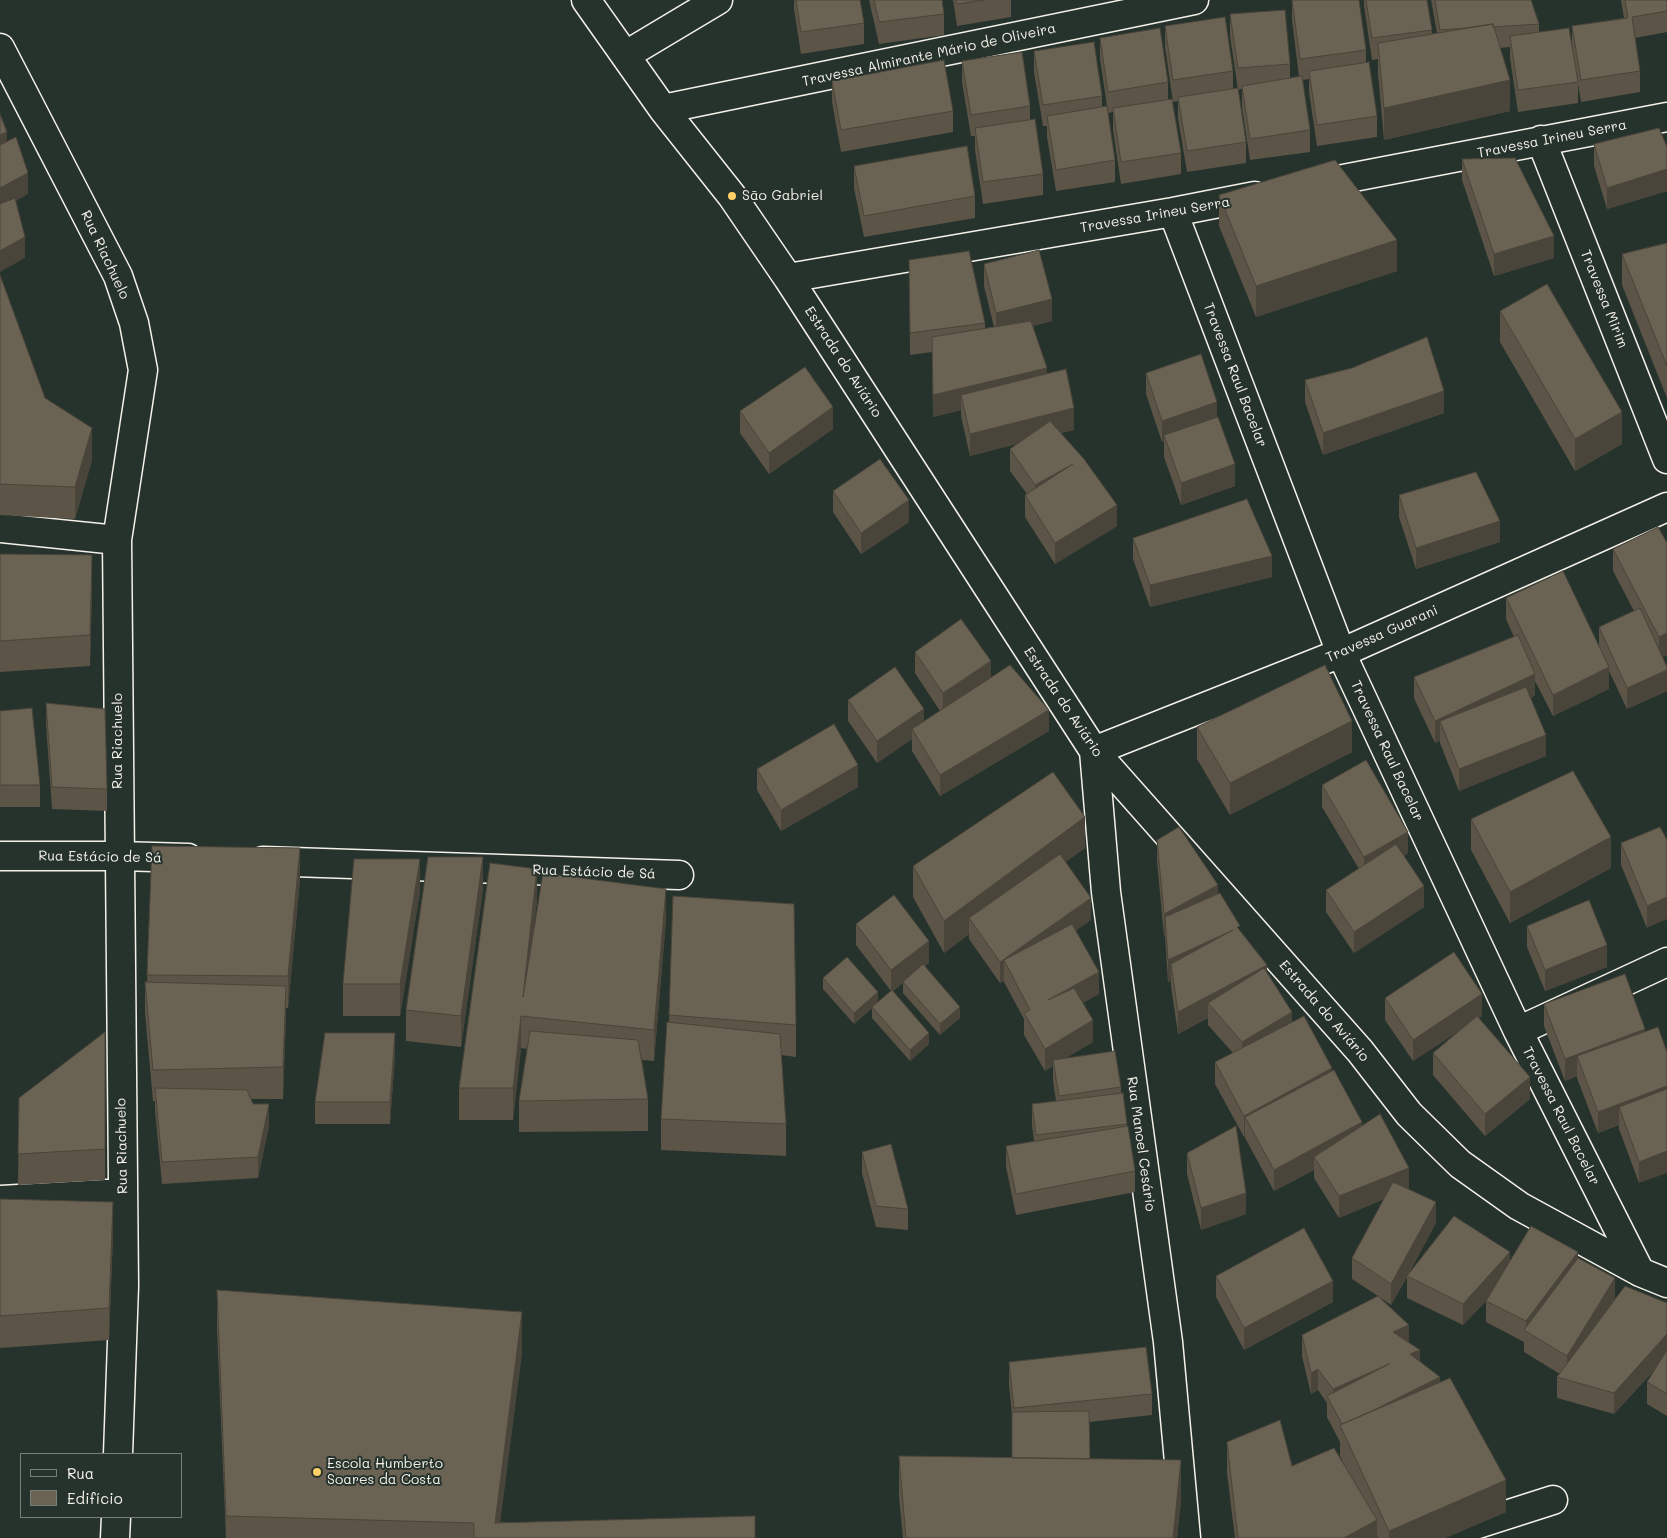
<!DOCTYPE html>
<html>
<head>
<meta charset="utf-8">
<style>
	body { margin:0 }
	#map { position:relative; width:1667px; height:1538px; overflow:hidden; background:#26332d; font-family:Mali,sans-serif }
	canvas { display:block }
	.legend { position:absolute; left:20px; top:1453px; width:162px; height:65px; box-sizing:border-box; background:#26332d; border:1px solid #787f78; margin:0; padding:6px 9px; list-style:none; font-size:15px; color:#f4f1e8 }
	.legend li { display:flex; align-items:center; gap:10px; height:25px }
	.legend b { width:25px; border:1px solid #787f78 }
</style>
</head>
<body>
<div id="map">
<canvas width="1667" height="1538"></canvas>
<ul class="legend">
<li><b style="height:6px;background:#26332d"></b>Rua</li>
<li><b style="height:14px;background:#6a6253"></b>Edifício</li>
</ul>
</div>
<script>
const context = document.querySelector('canvas').getContext('2d');
context.lineJoin = 'round';
const toPath = rows => new Path2D(rows.map(r => 'M' + r).join(''));
function trace(path, color, width, dash) { context.strokeStyle = color; context.lineWidth = width; context.lineCap = dash ? 'butt' : 'round'; context.setLineDash(dash || []); context.stroke(path); }
function paint(path, color) { context.fillStyle = color; context.fill(path, 'evenodd'); }
function drawText(font, color, halo, rows, align = 'center') {
  context.font = font + ' Mali,sans-serif'; context.lineWidth = 4; context.setLineDash([]); context.textBaseline = 'middle'; context.strokeStyle = halo; context.fillStyle = color; for (const [text, x, y, turn = 0] of rows) {
    context.save(); context.translate(x, y); context.rotate((+turn || 0) * Math.PI / 180); context.textAlign = isNaN(turn) ? turn : align; if (halo) context.strokeText(text, 0, 0); context.fillText(text, 0, 0); context.restore();
  }
}
const minor = toPath([
	[586,0,663,109,732,196,788,278,1094,751,1360,1051,1409,1114,1460,1164,1519,1206,1640,1272,1667,1283],
	[0,48,118,276,134,323,143,370,117,540,124,1286,118,1454],
	[626,55,718,0],
	[663,109,1194,0],
	[1541,140,1667,459],
	[1312,185,1667,117],
	[1173,212,1341,653,1518,1031,1640,1272],
	[788,278,1173,212,1255,196],
	[0,528,117,540],
	[0,856,119,856,188,858],
	[263,861,679,875],
	[1518,1031,1667,962],
	[0,1200,123,1193],
	[115,1538,116,1517],
	[1186,1538,1168,1342,1106,892,1094,751,1341,653,1667,507],
	[1434,1538,1553,1500]
]);
trace(minor, '#f4f1e8', 31);
trace(minor, '#26332d', 28);
paint(toPath([
	[794,0,860,0,864,23,864,44,801,54,794,9],
	[869,0,942,0,944,14,944,35,879,44],
	[953,0,1011,0,1011,17,957,26],
	[1292,0,1366,50,1366,62,1377,116,1377,137,1317,146,1309,92,1309,79,1302,80,1310,130,1310,152,1250,160,1242,107,1242,89,1238,90,1230,36,1230,14,1290,64,1290,78,1299,77,1292,20],
	[1364,0,1427,0,1432,34,1437,33,1431,0,1531,0,1539,24,1539,32,1578,82,1578,103,1518,112,1510,58,1510,47,1500,48,1510,111,1384,140,1378,74,1378,59,1372,60,1364,6],
	[1621,0,1667,0,1667,32,1635,38,1640,71,1640,92,1581,102,1572,47,1572,26,1624,18],
	[1165,26,1233,71,1233,88,1246,142,1246,163,1187,172,1178,118,1178,101,1173,102,1165,47],
	[1100,38,1168,82,1168,100,1181,153,1181,174,1121,184,1113,130,1113,112,1108,113,1100,59],
	[1034,51,1102,96,1102,107,1115,160,1115,182,1056,191,1047,137,1047,126,1043,126,1034,72],
	[962,61,1030,106,1030,120,1043,174,1043,195,983,204,975,150,975,136,971,136,962,82],
	[832,81,953,111,953,132,841,152,832,102],
	[1594,144,1667,147,1667,191,1607,209,1594,166],
	[1462,159,1554,258,1494,276,1462,180],
	[854,166,975,196,975,218,864,237,854,188],
	[1219,195,1397,271,1256,317,1219,226],
	[1667,243,1667,398,1622,285,1622,254],
	[909,260,985,323,985,329,994,327,984,286,984,264,1052,321,1033,326,1047,374,1074,430,1060,433,1117,526,1055,564,1025,517,1025,495,1027,494,1010,471,1010,449,1019,443,970,456,961,416,961,410,933,417,932,352,910,355],
	[0,275,45,398,92,460,75,519,0,515],
	[1500,311,1622,444,1575,471,1500,342],
	[1352,368,1444,413,1323,455,1305,402,1305,380],
	[1146,373,1217,417,1235,486,1181,505,1164,457,1164,442,1162,442,1146,394],
	[740,411,833,429,769,474,740,433],
	[833,491,909,522,861,554,833,512],
	[1399,495,1500,542,1416,569,1399,517],
	[1658,527,1663,657,1667,667,1667,691,1627,709,1609,671,1609,689,1553,716,1535,681,1535,695,1531,698,1546,756,1459,791,1440,743,1440,741,1435,743,1414,698,1414,677,1514,637,1506,619,1506,598,1599,646,1599,627,1634,611,1613,571,1613,549],
	[1133,538,1272,577,1150,607,1133,559],
	[0,554,92,587,90,666,0,672],
	[915,652,991,678,1049,731,940,796,912,751,912,739,877,763,848,721,848,700,924,721,940,711,915,673],
	[46,703,107,789,107,811,52,809,46,724],
	[0,711,40,785,40,807,0,807],
	[1197,727,1352,752,1230,815,1197,759],
	[757,769,858,787,781,831,757,790],
	[1322,785,1408,853,1404,856,1424,907,1354,953,1326,912,1326,890,1359,869,1322,807],
	[1471,819,1611,868,1510,923,1471,850],
	[1660,827,1647,928,1621,865,1621,843],
	[1157,840,1218,894,1240,931,1267,972,1292,1022,1332,1071,1362,1126,1409,1189,1436,1223,1408,1275,1510,1260,1578,1258,1615,1299,1667,1303,1667,1416,1647,1404,1647,1382,1657,1367,1614,1414,1557,1398,1557,1377,1560,1374,1524,1352,1524,1342,1486,1322,1486,1301,1487,1300,1463,1325,1407,1298,1407,1277,1391,1305,1381,1298,1420,1361,1440,1382,1506,1512,1445,1538,1378,1538,1377,1536,1377,1538,1235,1538,1227,1473,1227,1442,1292,1466,1343,1462,1340,1456,1340,1442,1327,1417,1327,1403,1318,1390,1311,1394,1302,1356,1302,1335,1378,1296,1352,1279,1352,1258,1384,1199,1339,1218,1314,1178,1314,1170,1274,1191,1245,1138,1245,1136,1244,1137,1215,1084,1215,1062,1233,1053,1208,1025,1208,1018,1178,1034,1171,986,1171,981,1168,982,1165,936,1164,936,1157,861],
	[152,846,300,879,288,1008,286,1008,283,1099,251,1099,253,1104,269,1126,258,1178,162,1184,155,1110,155,1101,153,1101,145,1013,145,982,147,982],
	[1085,848,1065,862,1091,920,1076,930,1099,994,1082,1003,1093,1042,1066,1058,1121,1087,1121,1093,1123,1093,1127,1126,1135,1171,1135,1192,1016,1215,1006,1167,1006,1146,1034,1141,1032,1125,1032,1104,1056,1101,1053,1081,1053,1066,1045,1071,1024,1035,1024,1019,1004,982,1004,981,1000,983,969,939,969,934,944,953,913,897,913,866],
	[483,889,461,1047,406,1041,406,1010],
	[420,891,400,1016,343,1016,343,984],
	[673,896,796,1025,796,1057,781,1055,786,1124,786,1156,661,1150,661,1119,669,1022],
	[537,900,533,932,666,920,654,1061,642,1060,648,1099,648,1131,519,1132,519,1101,527,1049,521,1048,513,1120,459,1120,459,1088],
	[856,924,929,963,925,966,960,1018,940,1035,903,993,903,983,893,991,929,1044,910,1061,872,1018,872,1008,854,1024,823,989,823,978,878,1002,891,991,856,945],
	[1527,926,1607,967,1545,991,1527,947],
	[1385,998,1482,1016,1479,1018,1530,1099,1485,1136,1433,1075,1433,1053,1459,1031,1413,1061,1385,1020],
	[1544,1004,1645,1029,1639,1183,1619,1129,1619,1125,1598,1133,1577,1078,1577,1076,1565,1081,1544,1026],
	[105,1032,105,1180,18,1185,19,1098],
	[395,1055,390,1124,315,1124,315,1102],
	[862,1152,908,1209,908,1230,876,1227,862,1173],
	[1187,1153,1246,1214,1201,1230,1187,1174],
	[0,1199,113,1234,109,1340,0,1348],
	[1216,1276,1333,1302,1244,1350,1216,1297],
	[217,1290,522,1352,500,1522,755,1538,226,1538,217,1330],
	[1009,1362,1152,1394,1152,1415,1089,1422,1090,1459,1181,1500,1177,1538,903,1538,899,1497,899,1456,1012,1458,1012,1416,1009,1384]
]), '#5b5447');
paint(toPath([
	[1510,80,1510,111,1384,140,1384,108],
	[7,132,7,154,0,157,0,135],
	[1667,169,1667,191,1607,209,1607,188],
	[28,173,28,194,0,210,0,188],
	[1554,236,1554,258,1494,276,1494,254],
	[25,237,25,258,0,272,0,251],
	[1397,240,1397,271,1256,317,1256,286],
	[1052,299,1052,321,996,335,996,313],
	[1047,368,1047,390,961,395,961,410,933,417,933,395],
	[1444,391,1444,413,1323,455,1323,433],
	[1217,402,1217,424,1164,435,1164,442,1162,442,1162,421],
	[833,407,833,429,769,474,769,453],
	[1074,408,1074,430,970,456,970,434],
	[1622,412,1622,444,1575,471,1575,439],
	[92,428,92,460,75,519,75,487],
	[1073,464,1035,506,1035,485],
	[1235,464,1235,486,1181,505,1181,483],
	[909,500,909,522,861,554,861,533],
	[1117,505,1117,526,1055,564,1055,543],
	[1500,521,1500,542,1416,569,1416,548],
	[92,555,92,587,90,666,90,635],
	[1272,556,1272,577,1150,607,1150,585],
	[1667,633,1667,655,1659,659,1659,637],
	[991,661,991,682,943,715,943,693],
	[1609,667,1609,689,1553,716,1553,695],
	[1667,670,1667,691,1627,709,1627,688],
	[1535,674,1535,695,1446,737,1440,721,1440,741,1435,743,1435,721],
	[924,709,924,730,912,729,912,739,877,763,877,741],
	[1049,710,1049,731,940,796,940,775],
	[1352,721,1352,752,1230,815,1230,783],
	[1546,735,1546,756,1459,791,1459,769],
	[858,765,858,787,781,831,781,810],
	[1085,817,1085,848,976,928,969,918,969,934,944,953,944,921],
	[1408,832,1408,853,1364,879,1364,857],
	[1611,837,1611,868,1510,923,1510,892],
	[300,848,300,879,288,1008,288,976],
	[483,857,483,889,461,1047,461,1016],
	[420,859,420,891,400,1016,400,984],
	[537,869,537,900,524,1017,523,997],
	[1218,885,1218,907,1165,917,1165,936,1164,936,1164,914],
	[1424,886,1424,907,1354,953,1354,932],
	[666,889,666,920,654,1061,654,1030],
	[1667,897,1667,919,1647,928,1647,906],
	[1091,898,1091,920,1012,975,1004,960,1004,981,1000,983,1000,962],
	[1233,930,1171,964,1171,981,1168,982,1168,960],
	[929,941,929,963,891,992,891,970],
	[1607,945,1607,967,1545,991,1545,970],
	[1267,965,1267,987,1208,1003,1208,1018,1178,1034,1178,1012],
	[1099,972,1099,994,1048,1022,1048,1000],
	[286,986,286,1018,283,1099,283,1067],
	[878,992,878,1003,854,1024,854,1013],
	[1482,994,1482,1016,1413,1061,1413,1040],
	[960,1007,960,1018,940,1035,940,1024],
	[1292,1012,1292,1034,1242,1063,1242,1042],
	[521,1016,521,1048,513,1120,513,1088],
	[1093,1020,1093,1042,1054,1065,1053,1060,1053,1066,1045,1071,1045,1049],
	[1645,1029,1645,1051,1577,1056,1577,1076,1565,1081,1565,1059],
	[395,1033,395,1055,390,1124,390,1102],
	[929,1033,929,1044,910,1061,910,1050],
	[1332,1068,1332,1090,1245,1117,1245,1136,1244,1137,1244,1116],
	[1530,1077,1530,1099,1485,1136,1485,1114],
	[1667,1086,1667,1107,1619,1107,1619,1125,1598,1133,1598,1112],
	[269,1104,269,1126,258,1178,258,1157],
	[1362,1122,1362,1144,1314,1157,1314,1170,1274,1191,1274,1170],
	[1667,1151,1667,1173,1639,1183,1639,1162],
	[1409,1168,1409,1189,1339,1218,1339,1196],
	[1246,1193,1246,1214,1201,1230,1201,1208],
	[113,1202,113,1234,109,1340,109,1308],
	[1436,1202,1436,1223,1391,1305,1391,1284],
	[1510,1252,1510,1274,1463,1325,1463,1304],
	[1578,1252,1578,1274,1526,1331,1526,1321],
	[1615,1278,1615,1300,1567,1378,1567,1356],
	[1333,1281,1333,1302,1244,1350,1244,1328],
	[522,1312,522,1352,498,1538,495,1523],
	[1409,1325,1409,1346,1393,1332],
	[1667,1334,1667,1355,1614,1414,1614,1393],
	[1420,1350,1420,1371,1410,1354],
	[1389,1364,1333,1408,1333,1389],
	[1318,1369,1318,1390,1311,1394,1311,1373],
	[1440,1377,1440,1398,1343,1426],
	[1181,1460,1181,1500,1177,1538,1173,1538],
	[1506,1480,1506,1512,1445,1538,1389,1538,1389,1531],
	[1377,1520,1377,1538,1344,1538]
]), '#4a453a');
const building = toPath([
	[796,0,860,0,864,23,801,32,796,0],
	[874,0,942,0,944,14,879,22,874,0],
	[956,0,984,0,957,4,956,0],
	[1292,0,1359,0,1366,50,1300,59,1292,0],
	[1366,0,1427,0,1432,30,1372,38,1366,0],
	[1435,0,1531,0,1539,24,1493,27,1493,24,1465,28,1440,30,1435,0],
	[1625,0,1667,0,1667,11,1632,17,1640,71,1581,80,1572,26,1628,18,1625,0],
	[1285,10,1290,64,1238,68,1230,14,1285,10],
	[1225,17,1233,71,1173,80,1165,26,1225,17],
	[1493,24,1510,80,1384,108,1378,43,1493,24],
	[1160,28,1168,82,1108,92,1100,38,1160,28],
	[1569,28,1578,82,1518,90,1510,36,1569,28],
	[1094,42,1102,96,1043,105,1034,51,1094,42],
	[1022,52,1030,106,971,115,962,61,1022,52],
	[944,60,953,111,841,130,832,81,944,60],
	[1369,62,1377,116,1317,125,1309,71,1369,62],
	[1302,76,1310,130,1250,139,1242,86,1302,76],
	[1238,88,1246,142,1187,151,1178,97,1238,88],
	[1172,99,1181,153,1121,162,1113,108,1172,99],
	[1107,106,1115,160,1056,170,1047,116,1107,106],
	[0,114,7,132,0,135,0,114],
	[1035,119,1043,174,983,182,975,128,1035,119],
	[1659,128,1667,147,1667,169,1607,188,1594,144,1659,128],
	[16,137,28,173,0,188,0,145,16,137],
	[967,146,975,196,864,216,854,166,967,146],
	[1515,158,1554,236,1494,254,1462,159,1515,158],
	[1335,160,1397,240,1256,286,1219,195,1335,160],
	[15,198,25,237,0,251,0,204,15,198],
	[1667,243,1667,366,1622,254,1667,243],
	[1039,250,1052,299,996,313,984,264,1039,250],
	[969,251,985,323,910,333,909,260,969,251],
	[0,275,45,398,92,428,75,487,0,484,0,275],
	[1547,284,1622,412,1575,439,1500,311,1547,284],
	[1031,321,1047,368,933,395,932,337,1031,321],
	[1427,337,1444,391,1323,433,1305,380,1352,368,1427,337],
	[1201,354,1217,402,1162,421,1146,373,1201,354],
	[805,367,833,407,769,453,740,411,805,367],
	[1066,369,1074,408,970,434,961,395,1066,369],
	[1218,417,1235,464,1181,483,1164,435,1218,417],
	[1050,421,1084,459,1117,505,1055,543,1025,495,1073,464,1035,485,1010,449,1050,421],
	[880,459,909,500,861,533,833,491,880,459],
	[1476,472,1500,521,1416,548,1399,495,1476,472],
	[1247,499,1272,556,1150,585,1133,538,1247,499],
	[1658,527,1667,543,1667,633,1659,637,1613,549,1658,527],
	[0,554,92,555,90,635,0,641,0,554],
	[1563,571,1609,667,1553,695,1506,598,1563,571],
	[1640,608,1667,667,1667,670,1627,688,1599,627,1640,608],
	[961,619,991,661,943,693,915,652,961,619],
	[1518,635,1535,674,1435,721,1414,677,1518,635],
	[1010,665,1049,710,940,775,912,729,1010,665],
	[1325,665,1352,721,1230,783,1197,727,1325,665],
	[895,667,924,709,877,741,848,700,895,667],
	[1526,687,1546,735,1459,769,1440,721,1526,687],
	[46,703,105,709,107,789,52,787,46,703],
	[32,708,40,785,0,785,0,711,32,708],
	[834,724,858,765,781,810,757,769,834,724],
	[1366,760,1408,832,1364,857,1322,785,1366,760],
	[1573,771,1611,837,1510,892,1471,819,1573,771],
	[1053,772,1085,817,944,921,913,866,1053,772],
	[1179,827,1218,885,1164,914,1157,840,1179,827],
	[1660,827,1667,840,1667,897,1647,906,1621,843,1660,827],
	[1396,844,1424,886,1354,932,1326,890,1396,844],
	[152,846,300,848,288,976,147,975,152,846],
	[1060,854,1091,898,1000,962,969,918,1060,854],
	[428,857,483,857,461,1016,406,1010,428,857],
	[354,859,420,859,400,984,343,984,354,859],
	[490,863,537,869,523,997,543,873,666,889,654,1030,521,1016,513,1088,459,1088,490,863],
	[1220,893,1240,926,1237,927,1267,965,1178,1012,1171,964,1233,930,1168,960,1165,917,1220,893],
	[894,895,929,941,891,970,856,924,894,895],
	[673,896,794,904,796,1025,669,1015,673,896],
	[1589,900,1607,945,1545,970,1527,926,1589,900],
	[1072,924,1099,972,1048,1000,1074,988,1093,1020,1045,1049,1024,1013,1030,1010,1004,960,1072,924],
	[1454,952,1482,994,1413,1040,1385,998,1454,952],
	[847,957,878,992,854,1013,823,978,847,957],
	[923,964,960,1007,940,1024,903,982,923,964],
	[1264,968,1292,1012,1242,1042,1208,1003,1264,968],
	[1625,974,1645,1029,1565,1059,1544,1004,1625,974],
	[145,982,286,986,283,1067,153,1070,145,982],
	[892,990,929,1033,910,1050,872,1007,892,990],
	[1304,1016,1332,1068,1244,1116,1215,1062,1304,1016],
	[1477,1016,1530,1077,1485,1114,1433,1053,1477,1016],
	[667,1022,780,1034,786,1124,661,1119,667,1022],
	[1658,1027,1667,1052,1667,1086,1598,1112,1577,1056,1658,1027],
	[530,1031,638,1040,648,1099,519,1101,530,1031],
	[105,1032,105,1149,18,1154,19,1098,105,1032],
	[325,1033,395,1033,390,1102,315,1102,325,1033],
	[1115,1051,1121,1087,1059,1096,1053,1060,1115,1051],
	[1334,1070,1362,1122,1274,1170,1245,1117,1334,1070],
	[155,1088,247,1090,253,1104,269,1104,258,1157,162,1162,155,1088],
	[1667,1089,1667,1151,1639,1162,1619,1107,1667,1089],
	[1123,1093,1127,1124,1036,1135,1032,1104,1123,1093],
	[1380,1114,1409,1168,1339,1196,1314,1157,1380,1114],
	[1128,1126,1135,1171,1016,1194,1006,1146,1128,1126],
	[1236,1126,1246,1193,1201,1208,1187,1153,1236,1126],
	[891,1144,908,1209,876,1206,862,1152,891,1144],
	[1393,1182,1436,1202,1391,1284,1352,1258,1393,1182],
	[0,1199,113,1202,109,1308,0,1316,0,1199],
	[1454,1216,1510,1252,1463,1304,1407,1276,1454,1216],
	[1531,1226,1578,1252,1526,1321,1486,1301,1531,1226],
	[1304,1228,1333,1281,1244,1328,1216,1276,1304,1228],
	[1578,1258,1615,1278,1567,1356,1524,1330,1578,1258],
	[1625,1286,1667,1303,1667,1334,1614,1393,1557,1377,1625,1286],
	[217,1290,522,1312,495,1523,755,1516,755,1538,474,1538,474,1523,226,1516,217,1290],
	[1378,1296,1409,1325,1393,1332,1420,1350,1410,1354,1440,1377,1376,1409,1342,1424,1327,1396,1389,1364,1333,1389,1318,1369,1311,1373,1302,1335,1378,1296],
	[1146,1347,1152,1394,1014,1408,1009,1362,1146,1347],
	[1667,1350,1667,1394,1647,1382,1667,1350],
	[1450,1378,1506,1480,1389,1531,1340,1425,1450,1378],
	[1089,1411,1090,1459,1012,1458,1012,1412,1089,1411],
	[1280,1420,1292,1466,1334,1448,1377,1520,1344,1538,1238,1538,1227,1442,1280,1420],
	[899,1456,1181,1460,1173,1538,906,1538,899,1456]
]);
paint(building, '#6a6253');
trace(building, '#4a453a', 1);
for (const [x, y, r, color] of [
	[732,196,5,"#ffd166"],
	[317,1472,5,"#ffd166"]
]) { const dot = new Path2D(); dot.arc(x, y, r, 0, 2 * Math.PI); context.fillStyle = color; context.fill(dot); trace(dot, '#26332d', 2); }
drawText('14px', '#f4f1e8', '#26332d', [
	["Travessa Almirante Mário de Oliveira",929,55,-12],
	["Travessa Irineu Serra",1552,139,-11],
	["Travessa Irineu Serra",1155,215,-10],
	["Rua Riachuelo",105,255,65],
	["Travessa Mirim",1604,299,68],
	["Estrada do Aviário",843,362,57],
	["Travessa Raul Bacelar",1235,375,69],
	["Travessa Guarani",1382,634,-24],
	["Estrada do Aviário",1063,702,56],
	["Rua Riachuelo",118,741,-90],
	["Travessa Raul Bacelar",1387,751,65],
	["Rua Estácio de Sá",100,857,1],
	["Rua Estácio de Sá",594,872,2],
	["Estrada do Aviário",1324,1011,49],
	["Travessa Raul Bacelar",1561,1116,63],
	["Rua Manoel Cesário",1141,1144,82],
	["Rua Riachuelo",122,1146,-91]
]);
drawText('14px', '#f4f1e8', '#26332d', [
	["São Gabriel",742,196],
	["Escola Humberto",327,1464],
	["Soares da Costa",327,1480]
], 'left');
</script>
</body>
</html>
